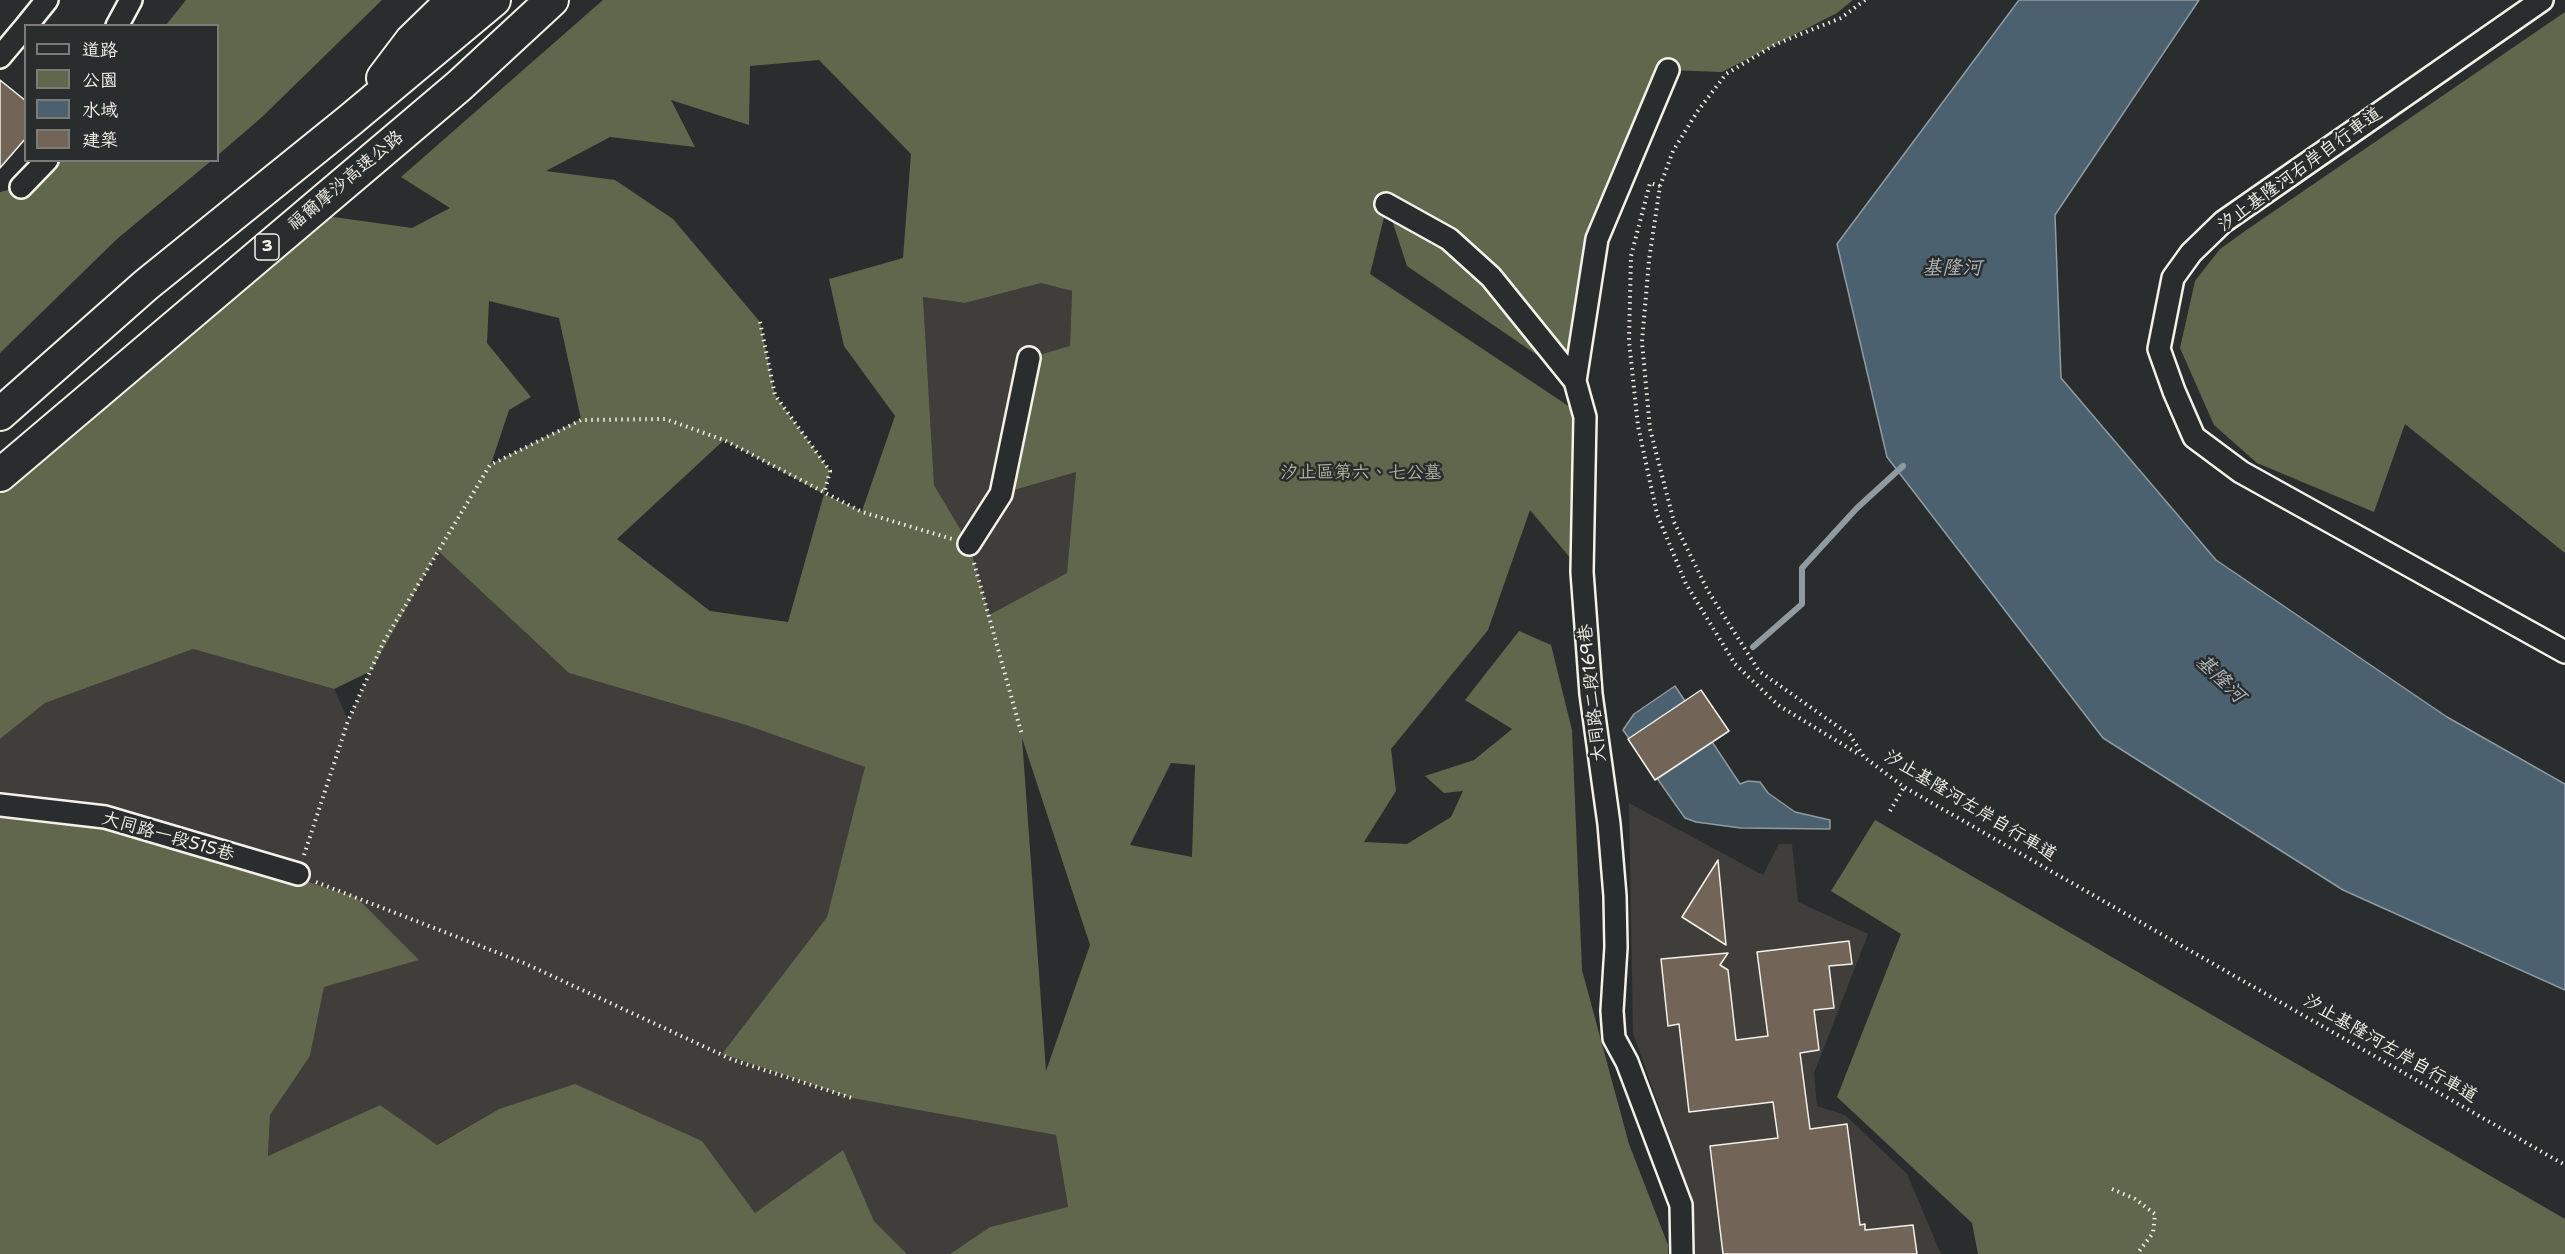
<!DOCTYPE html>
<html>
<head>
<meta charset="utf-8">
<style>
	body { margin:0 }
	#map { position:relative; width:2565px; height:1254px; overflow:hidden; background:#2a2d2e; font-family:"Shantell Sans","LXGW WenKai TC",sans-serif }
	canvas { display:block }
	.legend { position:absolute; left:24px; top:24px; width:195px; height:138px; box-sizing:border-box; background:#2a2d2e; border:2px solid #7b7b78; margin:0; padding:8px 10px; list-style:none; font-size:18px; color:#f4f1e8 }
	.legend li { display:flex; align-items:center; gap:12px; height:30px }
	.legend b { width:30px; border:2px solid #7b7b78 }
</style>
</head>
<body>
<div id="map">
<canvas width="2565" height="1254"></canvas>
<ul class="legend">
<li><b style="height:8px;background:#2a2d2e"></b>道路</li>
<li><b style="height:16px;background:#60674d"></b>公園</li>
<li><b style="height:16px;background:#4c6170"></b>水域</li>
<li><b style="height:16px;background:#726558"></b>建築</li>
</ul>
</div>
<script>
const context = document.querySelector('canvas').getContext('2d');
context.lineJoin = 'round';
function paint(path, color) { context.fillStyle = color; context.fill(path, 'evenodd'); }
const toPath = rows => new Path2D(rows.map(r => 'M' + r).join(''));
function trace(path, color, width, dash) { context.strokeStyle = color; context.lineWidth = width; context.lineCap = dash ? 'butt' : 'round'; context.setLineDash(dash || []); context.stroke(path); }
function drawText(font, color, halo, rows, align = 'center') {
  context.font = font + ' "Shantell Sans","LXGW WenKai TC",sans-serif'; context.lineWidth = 5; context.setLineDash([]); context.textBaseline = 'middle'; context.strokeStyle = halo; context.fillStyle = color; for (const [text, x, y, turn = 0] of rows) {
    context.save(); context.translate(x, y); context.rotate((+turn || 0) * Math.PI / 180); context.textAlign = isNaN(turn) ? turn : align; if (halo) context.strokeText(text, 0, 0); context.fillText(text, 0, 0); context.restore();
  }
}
paint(toPath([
	[1041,283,1072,291,1070,346,1002,494,1076,472,1067,573,989,615,969,544,934,485,923,297,965,303],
	[438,551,569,673,746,725,866,767,827,917,722,1054,852,1098,1056,1135,1068,1208,990,1227,950,1254,907,1254,874,1221,843,1151,755,1213,702,1141,499,1109,436,1145,380,1105,268,1156,270,1115,310,1056,324,987,418,960,0,805,0,739,45,703,193,649,334,689,348,720,383,643],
	[1629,803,1763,875,1779,844,1792,844,1798,902,1868,934,1814,1073,1817,1106,1845,1115,1907,1174,1941,1254,1694,1254,1692,1200,1633,1033]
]), '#403e3b');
paint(toPath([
	[186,0,382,0,262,117,218,155,218,26,166,25],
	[603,0,1853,0,1837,13,1722,72,1667,70,1597,239,1575,381,1407,266,1387,205,1370,274,1585,417,1582,572,1530,510,1488,630,1391,749,1396,791,1364,842,1407,844,1451,817,1463,791,1444,793,1425,776,1474,760,1512,729,1465,700,1519,631,1551,645,1572,730,1582,970,1629,1144,1668,1245,1668,1254,950,1254,990,1227,1068,1207,1056,1135,852,1098,722,1054,827,917,865,767,746,725,569,673,438,551,371,671,334,689,193,649,45,703,0,739,0,481,298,212,412,228,450,208,401,177],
	[819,60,911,154,903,258,829,279,844,346,895,416,862,511,824,494,830,471,775,395,760,322,673,219,615,180,546,171,610,137,695,147,671,100,749,125,750,66],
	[1041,283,1072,291,1070,346,1029,358,1001,494,1076,472,1067,573,989,615,969,544,934,485,923,297,965,303],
	[489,301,559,318,581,419,491,464,509,410,531,397,487,343],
	[724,440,824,494,788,622,710,611,617,539],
	[1022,738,1090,945,1046,1071],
	[1171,763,1195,765,1192,857,1130,845],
	[2565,12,2565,553,2405,424,2374,512,2257,463,2214,425,2180,348,2195,281,2220,249,2245,231],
	[47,161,211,161,117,239,0,353,0,192,21,187],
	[0,805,173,837,357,898,419,960,324,987,310,1056,270,1115,268,1156,380,1105,437,1145,499,1109,575,1084,702,1141,755,1213,843,1150,874,1221,907,1254,0,1254],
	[1875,820,2565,1219,2565,1254,1978,1254,1972,1223,1837,1097,1901,934,1831,891]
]), '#60674d');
const water = toPath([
	[2019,0,2199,0,2055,215,2061,378,2216,560,2447,717,2565,784,2565,990,2343,890,2103,738,1887,457,1837,244,2019,0],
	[1675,686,1740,784,1748,781,1760,782,1768,793,1795,812,1830,820,1830,829,1741,828,1696,822,1685,818,1623,730,1634,714,1675,686]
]);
paint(water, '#4c6170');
trace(water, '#8f9ba0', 1.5);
trace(toPath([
	[1753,647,1802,604,1802,568,1857,508,1903,466]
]), '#8f9ba0', 6);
const building = toPath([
	[0,80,26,101,26,138,0,168,0,80],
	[1701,690,1729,731,1655,780,1628,739,1701,690],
	[1718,860,1726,945,1682,917,1718,860],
	[1849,941,1852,964,1829,966,1834,1008,1814,1010,1819,1050,1800,1053,1810,1129,1847,1124,1860,1225,1865,1224,1865,1230,1913,1225,1917,1254,1723,1254,1710,1146,1778,1138,1773,1102,1689,1112,1679,1024,1668,1026,1661,959,1728,953,1720,965,1728,970,1736,1040,1768,1036,1757,952,1849,941]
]);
paint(building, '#726558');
trace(building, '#f4f1e8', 1.5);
const minor = toPath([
	[2542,0,2223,222,2191,253,2173,278,2159,349,2174,391,2194,437,2241,472,2565,652],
	[26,26,47,0],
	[117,26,131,0],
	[0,57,26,26],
	[21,187,47,160],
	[1386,204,1449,239,1491,277,1575,381,1585,417,1582,572,1591,694,1609,824,1615,896,1616,947,1612,1011,1614,1038,1627,1062,1681,1205,1682,1254],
	[1575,381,1597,239,1668,70],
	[969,544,1001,494,1029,358],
	[0,805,105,817,298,874]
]);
const highway = toPath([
	[383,78,411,41,453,0],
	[0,414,146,285,349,121,494,0],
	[0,475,459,86,552,0]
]);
trace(minor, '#f4f1e8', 26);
trace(highway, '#f4f1e8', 36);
trace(toPath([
	[1865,0,1841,18,1776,44,1726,74,1697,112,1673,151,1660,186,1649,260,1642,342,1650,429,1674,522,1708,591,1759,671,1850,735,1864,757,1904,787,2565,1165],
	[1660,186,1650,183,1631,256,1629,341,1638,426,1657,514,1686,584,1735,664,1778,705,1860,755],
	[760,322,775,395,830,471,824,494],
	[974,563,1022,735],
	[1890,811,1904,787],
	[304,855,348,721,383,643,490,465,581,420,665,419,724,440,862,512,952,539],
	[316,882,524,963,733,1060,852,1098],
	[2112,1189,2135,1199,2155,1214,2153,1233,2137,1254]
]), '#f4f1e8', 4, [1.5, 4.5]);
trace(minor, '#2a2d2e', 21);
trace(highway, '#2a2d2e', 32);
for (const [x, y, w] of [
	[267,247,24]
]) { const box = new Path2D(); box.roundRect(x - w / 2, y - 13, w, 26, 4.5); context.fillStyle = '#2a2d2e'; context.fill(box); trace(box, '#f4f1e8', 1.5); }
drawText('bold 16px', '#f4f1e8', null, [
	["3",267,247]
]);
drawText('18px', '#f4f1e8', '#2a2d2e', [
	["汐止基隆河右岸自行車道",2300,170,-36],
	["福爾摩沙高速公路",346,181,-40],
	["大同路二段169巷",1593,693,-96],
	["汐止基隆河左岸自行車道",1970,806,31],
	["大同路一段515巷",168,837,16],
	["汐止基隆河左岸自行車道",2390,1049,30]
]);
drawText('18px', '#b1b3a2', '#2a2d2e', [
	["汐止區第六、七公墓",1361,473]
]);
drawText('italic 20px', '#b1b7b8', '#2a2d2e', [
	["基隆河",1952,269],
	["基隆河",2220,679,44]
]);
</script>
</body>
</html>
